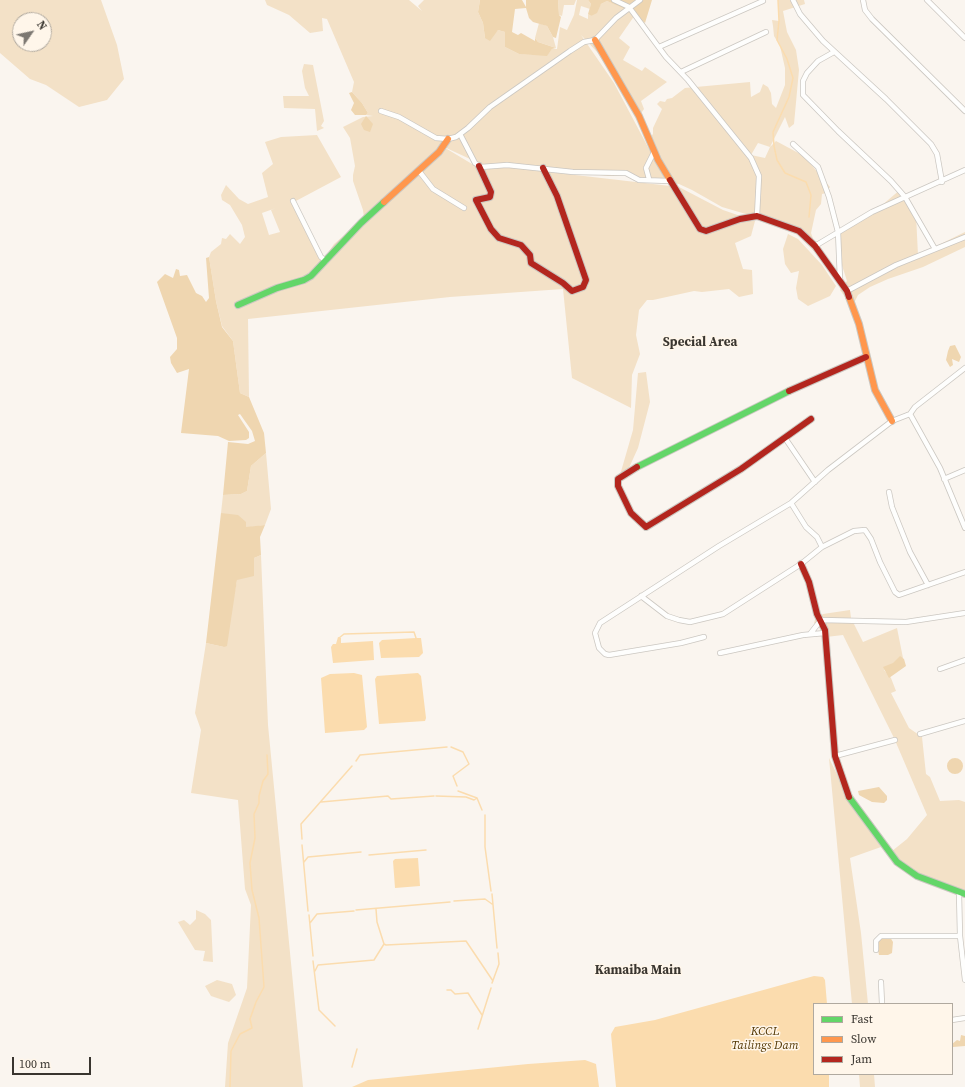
<!DOCTYPE html>
<html>
<head>
<meta charset="utf-8">
<style>
	body { margin:0 }
	#map { position:relative; width:965px; height:1087px; overflow:hidden; background:#faf5ef; font-family:"Source Serif 4",serif }
	canvas { display:block }
	.legend { position:absolute; left:813px; top:1003px; width:140px; height:72px; box-sizing:border-box; background:#fff6ea; border:1px solid #b0a99f; margin:0; padding:5px 7px; list-style:none; font-size:12px; color:#39352f }
	.legend li { display:flex; align-items:center; gap:8px; height:20px }
	.legend b { width:20px; border:1px solid #b0a99f }
	.north { position:absolute; left:12px; top:12px; width:40px; height:40px; box-sizing:border-box; background:#fff6ea; border:1px solid #b0a99f; border-radius:50%; rotate:56deg; font-size:11px; font-weight:700; line-height:16px; text-align:center; color:#39352f }
	.north::after { content:''; display:block; margin:auto; width:14px; height:18px; background:#7d7872; clip-path:polygon(50% 0,100% 100%,50% 72%,0 100%) }
	.scale { position:absolute; left:12px; top:1057px; width:79px; height:18px; box-sizing:border-box; border:2px solid #39352f; border-top:0; padding-left:5px; font-size:12px; line-height:14px; white-space:nowrap; color:#39352f; -webkit-text-stroke:3px #fff6ea; paint-order:stroke }
</style>
</head>
<body>
<div id="map">
<canvas width="965" height="1087"></canvas>
<ul class="legend">
<li><b style="height:5px;background:#63d668"></b>Fast</li>
<li><b style="height:5px;background:#ff974d"></b>Slow</li>
<li><b style="height:5px;background:#b3261e"></b>Jam</li>
</ul>
<div class="north">N</div>
<div class="scale">100 m</div>
</div>
<script>
const context = document.querySelector('canvas').getContext('2d');
context.lineJoin = 'round';
function paint(path, color) { context.fillStyle = color; context.fill(path, 'evenodd'); }
const toPath = rows => new Path2D(rows.map(r => 'M' + r).join(''));
function trace(path, color, width, dash) { context.strokeStyle = color; context.lineWidth = width; context.lineCap = dash ? 'butt' : 'round'; context.setLineDash(dash || []); context.stroke(path); }
function drawText(font, color, halo, rows, align = 'center') {
  context.font = font + ' "Source Serif 4",serif'; context.lineWidth = 3; context.setLineDash([]); context.textBaseline = 'middle'; context.strokeStyle = halo; context.fillStyle = color; for (const [text, x, y, turn = 0] of rows) {
    context.save(); context.translate(x, y); context.rotate((+turn || 0) * Math.PI / 180); context.textAlign = isNaN(turn) ? turn : align; if (halo) context.strokeText(text, 0, 0); context.fillText(text, 0, 0); context.restore();
  }
}
paint(toPath([
	[0,0,101,0,117,45,124,79,107,100,79,107,46,85,30,79,0,53],
	[20,20,44,20,44,44,20,44],
	[265,0,409,0,422,11,418,6,424,0,480,0,478,12,483,23,485,38,498,30,505,32,505,47,519,54,547,55,552,49,557,49,560,27,567,30,574,15,577,0,588,0,591,4,590,9,581,6,579,15,588,19,588,14,591,16,601,4,607,1,624,7,635,15,619,38,630,47,623,60,642,71,645,67,667,82,641,101,644,109,637,119,617,82,597,52,581,35,614,83,667,183,630,175,608,176,506,163,483,165,442,146,482,170,506,167,679,187,723,210,755,221,751,236,735,243,743,269,752,270,753,294,739,297,729,289,702,292,694,291,653,300,647,300,639,310,636,335,640,354,632,375,631,408,572,378,563,289,450,297,248,319,249,397,240,393,233,341,222,326,216,301,209,257,211,252,221,244,222,238,226,239,230,234,240,244,245,237,242,225,230,205,222,200,221,195,226,185,239,199,248,204,268,197,262,173,273,164,265,142,281,137,317,135,341,177,294,202,320,259,325,257,334,244,364,218,363,210,353,181,353,175,355,166,350,138,343,127,363,117,373,116,366,115,368,113,362,103,352,92,354,82,327,19,322,18,323,31,310,33,289,15,267,5],
	[276,208,271,210,280,232,269,235,262,213],
	[558,0,576,0,574,5,564,5,562,16,559,15],
	[778,0,804,0,805,4,783,11,787,32,796,50,799,70,794,124,789,128,785,117,770,147,776,141,804,156,830,187,826,193,822,194,821,204,816,210,811,233,816,247,822,250,822,260,800,236,794,232,756,217,722,207,692,190,679,184,670,183,647,141,653,134,653,128,662,109,657,104,660,101,665,102,667,99,672,98,685,88,750,82,751,97,760,92,763,84,768,87,771,93,772,104,776,108,785,85,785,68,780,46,774,36,773,26,772,20,779,21],
	[758,143,770,147,765,158,751,155],
	[539,23,547,26,553,37,556,48,538,42,535,38],
	[304,64,313,65,324,121,321,126,324,128,317,131,315,109,284,108,283,96,309,96,305,88,302,71],
	[901,189,916,215,918,255,965,232,965,247,923,267,888,279,870,287,858,295,854,303,856,312,840,290,847,281,837,250,841,233,881,206],
	[788,234,798,239,822,265,836,286,830,296,808,306,798,299,796,288,799,271,791,273,785,264,783,249],
	[646,372,650,402,638,448,628,470,620,475,633,430,638,373],
	[266,453,271,509,265,525,245,528,221,513,223,495,241,494,247,491,251,466],
	[261,555,268,725,303,1087,225,1087,228,1043,247,988,251,905,245,889,238,800,191,793,201,730,195,713,206,643,224,647,237,580,254,558],
	[850,610,851,618,863,642,897,628,903,658,884,670,891,678,896,691,891,693,909,728,922,737,926,774,930,777,940,801,959,800,965,802,965,891,919,874,897,858,892,851,907,839,927,815,894,738,843,635,826,637,825,630,814,623,815,620,823,614],
	[829,758,848,797,881,847,850,858,861,933,868,1004,852,1004],
	[196,910,205,914,211,920,213,962,203,961,205,951,195,950,178,922,184,920,190,925,196,919],
	[217,980,232,984,236,995,229,1002,211,996,205,986],
	[859,1074,874,1074,875,1087,860,1087]
]), '#f3e1c7');
paint(toPath([
	[480,0,522,0,526,7,526,0,558,0,559,15,561,17,556,38,553,37,547,26,533,22,529,18,526,8,515,9,512,32,518,35,521,33,535,41,535,38,538,42,556,48,552,49,547,56,519,54,505,47,505,32,498,30,490,41,485,38,483,23,478,12],
	[588,0,652,0,645,23,630,11,607,1,601,4,597,13,591,16,588,14,591,4],
	[352,92,362,103,368,113,366,115,355,115,351,110,354,103,349,93],
	[366,116,373,124,370,132,364,130,361,124],
	[209,257,216,301,222,327,233,341,240,393,249,397,264,433,266,453,251,466,247,491,241,494,223,495,228,442,248,444,255,441,252,431,240,414,238,415,249,432,249,438,246,440,229,441,218,436,181,433,189,369,177,373,171,363,170,357,177,349,177,338,157,282,165,274,173,278,176,269,179,270,180,276,187,275,196,293,202,296,206,302,209,298,206,258],
	[955,345,961,357,959,362,952,359,953,365,950,367,946,360,948,351,950,346],
	[221,513,238,515,246,522,246,527,265,525,260,537,261,555,254,558,254,576,237,580,227,646,224,647,206,643],
	[900,656,904,659,906,666,889,678,883,667,893,663],
	'947 766a8 8 0 1 1 16 0a8 8 0 1 1-16 0Z',
	[879,787,887,796,887,800,884,803,872,802,859,795,858,791],
	[890,937,893,942,892,953,888,955,879,955,877,946,879,941,882,938],
	[961,1035,965,1036,965,1046,953,1047,952,1044,957,1040,960,1041]
]), '#efd6b0');
paint(toPath([
	[338,637,341,638,341,643,373,641,374,660,333,663,331,647,333,644,336,644],
	[416,638,421,638,423,653,419,657,381,658,379,643,382,640],
	[354,673,362,675,367,727,364,730,325,733,321,678,330,674],
	[418,673,421,676,426,718,425,721,379,724,375,679,377,676],
	[418,858,420,886,395,888,393,861,395,859],
	[814,976,823,977,825,980,827,1004,814,1004,814,1074,829,1074,829,1087,616,1087,611,1034,615,1027,655,1020],
	[585,1060,596,1064,599,1087,352,1087,368,1080,528,1064]
]), '#fbdcae');
trace(toPath([
	[778,0,779,21,777,40,787,59,793,78,789,97,773,132,774,146,777,160,785,173,806,182,811,195,809,217],
	[339,638,344,634,414,632,416,638],
	[451,747,463,752,469,764,453,776,457,786],
	[356,761,360,755,447,747],
	[458,791,477,798,482,810],
	[436,796,466,797,474,800,477,798],
	[321,802,388,796,391,799,434,796],
	[485,815,485,847,491,891],
	[302,839,301,824,352,766],
	[302,845,308,911],
	[369,855,426,850],
	[304,862,308,857,361,852],
	[492,894,497,948],
	[454,901,485,899,492,904],
	[376,909,377,922,384,944,386,945,466,941,493,981],
	[356,910,450,902],
	[309,915,313,956],
	[310,923,317,914,354,911],
	[313,961,319,1010,335,1026],
	[315,971,318,965,374,960,384,944],
	[492,983,499,964,498,953],
	[447,990,451,990,455,994,468,993,482,1015],
	[478,1029,491,988],
	[352,1067,357,1049],
	[230,1087,231,1051,240,1034,252,1028,250,1019,256,1002,264,987,259,918,252,890,250,863,255,838,254,814,259,803,259,796,263,781,268,774,267,755]
]), '#fbdcae', 1.5);
const street = toPath([
	[614,0,629,7,666,57,688,80,751,158,759,176,757,216],
	[793,0,800,14,823,41,886,99,931,144,937,154,942,182],
	[863,0,865,10,872,19,965,111],
	[927,0,965,38],
	[659,47,763,1],
	[834,52,818,61,807,73,803,81,803,95,838,131,891,181,905,197,935,249],
	[681,72,766,32],
	[381,111,399,117,436,138,448,139,456,137,468,128,490,107,570,51,584,42,595,40,616,18,640,0],
	[460,134,475,163,481,167,507,165,573,172,626,173,639,180,670,181],
	[793,144,818,167,829,197,838,232,840,279],
	[419,171,433,189,464,208],
	[649,179,646,168,654,152],
	[293,201,321,257,326,261],
	[815,246,872,212,965,170],
	[847,291,896,265,965,237],
	[965,368,915,407,910,414,940,468,965,528],
	[785,438,815,482],
	[944,479,965,470],
	[889,492,892,507,910,552,928,585],
	[822,547,854,531,865,530,871,539,880,562,895,592,899,595,965,572],
	[641,596,667,616,679,620,690,622,723,614,801,564,822,547,817,537,806,527,791,503],
	[810,634,821,620,906,622,965,613],
	[704,637,681,643,609,655,605,654,599,648,595,633,600,623,719,546,791,503,828,470,892,421,910,414],
	[720,653,803,635,825,633],
	[940,669,965,660],
	[920,734,965,721],
	[835,756,895,740],
	[959,893,960,936,965,980],
	[876,950,876,941,881,936,960,936],
	[881,982,882,1004],
	[952,1020,965,1018]
]);
const fast = toPath([
	[238,305,277,288,304,280,311,276,361,223,384,202],
	[637,467,789,391],
	[849,797,897,862,917,876,965,894]
]);
const slow = toPath([
	[595,40,639,116,658,160,670,180],
	[384,202,439,152,448,139],
	[849,297,859,324,875,390,892,421]
]);
const jam = toPath([
	[479,166,491,192,490,197,476,200,491,229,499,238,521,245,530,255,531,263,563,283,572,291,583,287,586,280,557,196,543,168],
	[670,180,700,229,706,231,740,219,757,216,799,231,815,246,847,291,849,297],
	[789,391,866,357],
	[637,467,618,479,618,486,631,513,646,527,741,469,811,419],
	[801,564,809,582,817,614,825,630,835,756,849,797]
]);
trace(street, '#cbc7c1', 6);
trace(fast, '#cbc7c1', 8);
trace(slow, '#cbc7c1', 8);
trace(jam, '#cbc7c1', 8);
trace(street, '#fefefd', 4.5);
trace(fast, '#63d668', 6);
trace(slow, '#ff974d', 6);
trace(jam, '#b3261e', 6);
drawText('italic 12px', '#553905', '#fff6ea', [
	["KCCL",765,1032],
	["Tailings Dam",765,1046]
]);
drawText('bold 13px', '#39352f', '#fff6ea', [
	["Special Area",700,343],
	["Kamaiba Main",638,971]
]);
</script>
</body>
</html>
